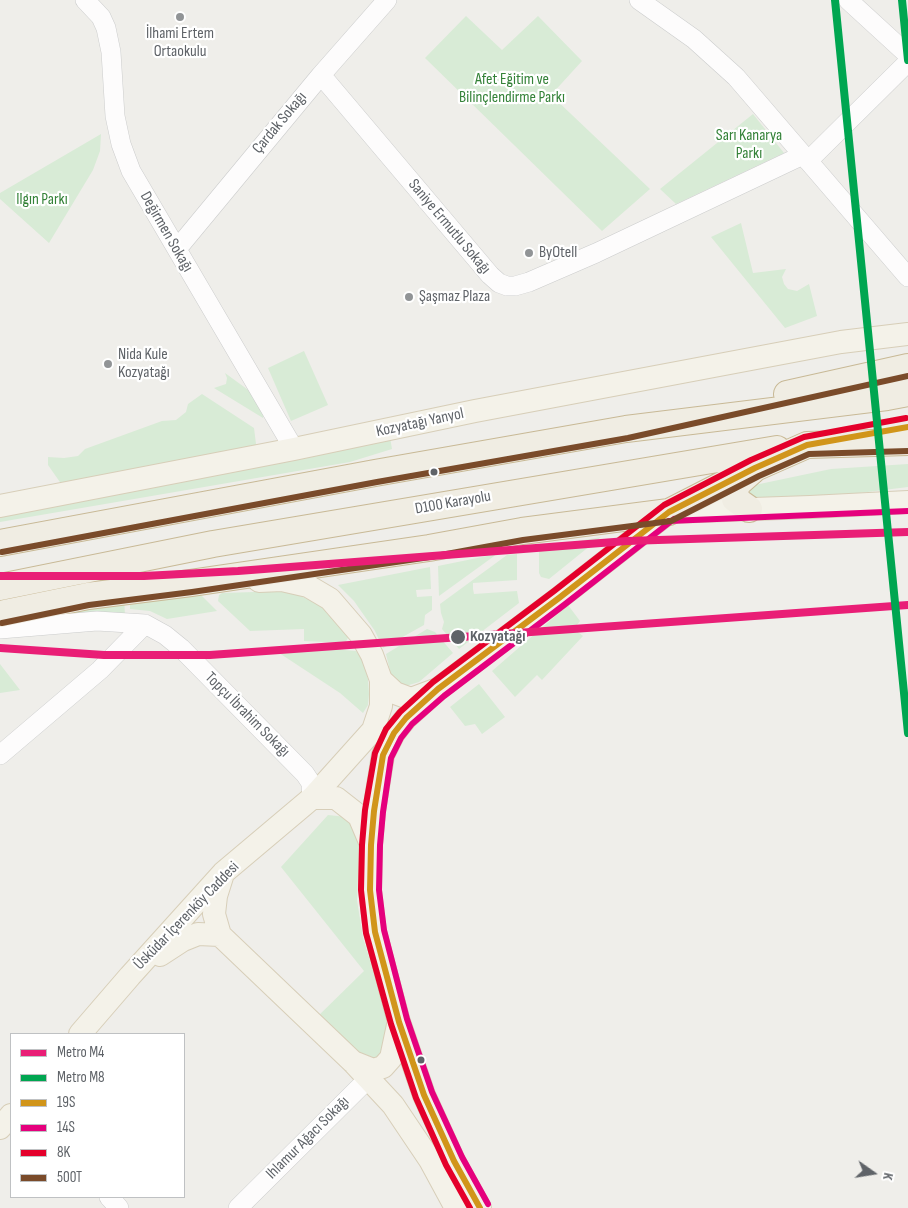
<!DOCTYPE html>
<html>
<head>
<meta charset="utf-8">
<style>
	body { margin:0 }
	#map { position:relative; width:908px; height:1208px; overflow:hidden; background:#efeeea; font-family:"Sofia Sans Condensed",sans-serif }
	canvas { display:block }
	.legend { position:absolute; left:10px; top:1033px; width:175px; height:165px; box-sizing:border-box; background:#fff; border:1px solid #bfc1c3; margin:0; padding:6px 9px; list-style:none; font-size:15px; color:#5f6368 }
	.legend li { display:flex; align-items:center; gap:10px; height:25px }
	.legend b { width:25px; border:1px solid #bfc1c3 }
	.north { position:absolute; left:848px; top:1148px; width:50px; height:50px; -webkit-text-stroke:4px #fff; paint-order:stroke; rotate:103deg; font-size:14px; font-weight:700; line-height:20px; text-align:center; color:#5f6368 }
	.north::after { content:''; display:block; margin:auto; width:18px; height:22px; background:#5f6368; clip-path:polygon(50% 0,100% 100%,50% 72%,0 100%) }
</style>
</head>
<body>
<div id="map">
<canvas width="908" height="1208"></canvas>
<ul class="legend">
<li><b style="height:6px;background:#e91e76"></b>Metro M4</li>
<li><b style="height:6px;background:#00a651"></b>Metro M8</li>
<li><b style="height:6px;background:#d1951a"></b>19S</li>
<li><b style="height:6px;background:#e5007d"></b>14S</li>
<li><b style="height:6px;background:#e4002b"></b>8K</li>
<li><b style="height:6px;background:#7a4b2a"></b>500T</li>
</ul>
<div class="north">K</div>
</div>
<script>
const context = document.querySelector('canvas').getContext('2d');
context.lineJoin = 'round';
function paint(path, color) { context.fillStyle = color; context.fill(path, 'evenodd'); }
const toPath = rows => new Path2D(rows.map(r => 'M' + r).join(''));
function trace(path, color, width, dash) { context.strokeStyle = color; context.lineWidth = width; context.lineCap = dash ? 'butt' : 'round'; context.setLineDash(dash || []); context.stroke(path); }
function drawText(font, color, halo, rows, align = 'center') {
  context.font = font + ' "Sofia Sans Condensed",sans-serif'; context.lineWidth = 4.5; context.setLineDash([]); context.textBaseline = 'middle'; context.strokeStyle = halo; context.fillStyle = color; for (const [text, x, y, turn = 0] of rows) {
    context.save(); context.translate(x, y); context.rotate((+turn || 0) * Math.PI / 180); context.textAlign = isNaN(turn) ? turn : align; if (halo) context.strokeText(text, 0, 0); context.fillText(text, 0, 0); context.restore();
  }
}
paint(toPath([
	[466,16,502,50,538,16,582,61,551,95,650,189,602,231,425,58],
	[753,114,784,153,676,204,660,189],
	[101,134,100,151,93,170,49,243,0,199,0,193],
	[741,223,753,273,786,269,782,277,784,284,788,289,797,291,809,284,817,316,785,328,711,237],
	[304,351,328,405,291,421,268,368],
	[225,373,251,392,264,414,263,418,214,388,226,384,227,378],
	[202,394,254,428,256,444,254,449,62,485,48,465,48,457,64,458,78,456,85,449,162,421,176,420,186,412,188,404],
	[390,437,392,449,350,462,0,522,0,515],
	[908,464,908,487,843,495,750,500,750,486,831,469],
	[601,537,549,579,541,577,539,573,539,548],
	[497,554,439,596,438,566],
	[517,554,517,580,473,583,473,589,474,594,517,591,519,603,459,649,442,629,444,622,441,613,440,604,507,555],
	[430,567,431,589,416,590,417,597,432,596,432,610,425,615,424,625,383,648,375,631,354,601,338,585],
	[287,591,323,605,345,630,348,638,345,643,304,641,304,629,250,631,218,601,219,595,222,593],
	[201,595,217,611,167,619,150,611,130,609,130,600],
	[124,597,125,615,5,620],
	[568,605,580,621,574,629,583,636,542,680,537,675,515,697,492,671],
	[427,629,435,632,453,653,419,682,406,686,399,684,391,675,386,654],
	[296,646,356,651,363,661,368,679,369,694,368,705,363,713,340,693,270,647],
	[0,664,20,690,0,693],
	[479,684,505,717,482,734,475,724,465,726,450,707],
	[328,815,347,817,355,828,359,846,357,900,363,938,387,1015,384,1050,378,1060,366,1059,315,1019,364,971,281,867]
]), '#d8ebd6');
const minor = toPath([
	[85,0,101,17,106,28,111,52,115,116,121,144,131,171,294,449],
	[639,0,694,39,736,77,908,277],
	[848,0,908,55],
	[321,75,490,275,499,283,507,286,515,286,529,282,596,253,803,155],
	[808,161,908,62],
	[177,249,321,75,387,0],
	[0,629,97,621,145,624,165,635,181,648,305,774,311,783,312,798],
	[0,755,100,670,145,624],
	[109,1197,119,1208],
	[238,1208,378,1069]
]);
const major = toPath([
	[0,506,294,449,475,411,841,342,908,334],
	[381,680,395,693,411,699,435,690],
	[312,798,336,798,359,816,370,842],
	[222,877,216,896,214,914,220,935,353,1062,393,1105,430,1160,456,1208],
	[160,955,183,940,198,934,220,935],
	[80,1034,130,976,223,873,312,798,373,730,381,706,381,680,372,655,361,635,330,599,308,586,282,580,259,581],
	[353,1062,373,1070,383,1067,391,1058,398,1025],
	[0,1128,11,1115],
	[480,1208,454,1161,424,1095,399,1022,375,932,370,890,371,845,374,811,383,755,394,733,406,718,438,689,559,598,669,512,810,507,908,502]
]);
const highway = toPath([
	[787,394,908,367],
	[749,509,735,499,736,485,753,470],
	[0,543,375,473,626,429,887,397,908,393],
	[0,587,213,544,777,449],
	[0,614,88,596,191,583,429,548,522,531,669,512,755,468,807,445,908,442]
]);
trace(minor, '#cbcccc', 20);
trace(major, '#d7ceb8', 24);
trace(highway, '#c8b996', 28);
trace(minor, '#fdfcfc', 19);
trace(major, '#f4f2e9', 22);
trace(highway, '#f0ede3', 26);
trace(toPath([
	[480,1208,454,1161,424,1095,399,1022,375,932,370,890,371,845,374,811,383,755,394,733,406,718,438,689,559,598,669,512,755,468,807,445,908,427]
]), '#d1951a', 6);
trace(toPath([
	[669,521,908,511],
	[488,1204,462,1157,432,1092,407,1019,384,930,379,890,380,845,383,812,391,758,401,738,412,724,444,696,564,605,674,519]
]), '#e5007d', 6);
trace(toPath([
	[470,1208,446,1165,416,1098,391,1024,366,933,361,890,362,845,365,810,375,753,386,729,400,712,433,682,554,591,664,505,751,460,804,437,906,418]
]), '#e4002b', 6);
trace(toPath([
	[2,552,377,482,628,438,908,376],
	[2,623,89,605,192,592,430,557,523,540,671,521,759,476,809,454,908,451]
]), '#7a4b2a', 6);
trace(toPath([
	[0,576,144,576,238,571,627,541,908,532],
	[0,648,104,655,210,655,908,605]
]), '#e91e76', 8);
trace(toPath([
	[835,0,908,733],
	[902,0,908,60]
]), '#00a651', 8);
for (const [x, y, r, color] of [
	[180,17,5,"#919496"],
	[529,253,5,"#919496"],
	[409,297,5,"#919496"],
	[108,364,5,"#919496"],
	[434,472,4.5,"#5f6368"],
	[458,637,8,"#5f6368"],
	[421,1060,4.5,"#5f6368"]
]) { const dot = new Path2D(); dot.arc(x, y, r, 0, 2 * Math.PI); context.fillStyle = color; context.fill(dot); trace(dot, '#fff', 2); }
drawText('16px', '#5f6368', '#fff', [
	["İlhami Ertem",180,34,"center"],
	["Ortaokulu",180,52,"center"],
	["ByOtell",539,253],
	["Şaşmaz Plaza",419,297],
	["Nida Kule",118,355],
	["Kozyatağı",118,373]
], 'left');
drawText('16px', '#348238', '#fff', [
	["Afet Eğitim ve",512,80],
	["Bilinçlendirme Parkı",512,98],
	["Sarı Kanarya",749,136],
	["Parkı",749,154],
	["Ilgın Parkı",42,200]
]);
drawText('16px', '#5f6368', '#fff', [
	["Çardak Sokağı",280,123,-50],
	["Saniye Ermutlu Sokağı",449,227,50],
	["Değirmen Sokağı",166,232,60],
	["Kozyatağı Yanyol",420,423,-12],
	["D100 Karayolu",453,503,-10],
	["Topçu İbrahim Sokağı",247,715,45],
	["Üsküdar İçerenköy Caddesi",187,916,-46],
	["Ihlamur Ağacı Sokağı",308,1138,-45]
]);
drawText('bold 16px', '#5f6368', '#fff', [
	["Kozyatağı",470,637]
], 'left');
</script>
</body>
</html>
